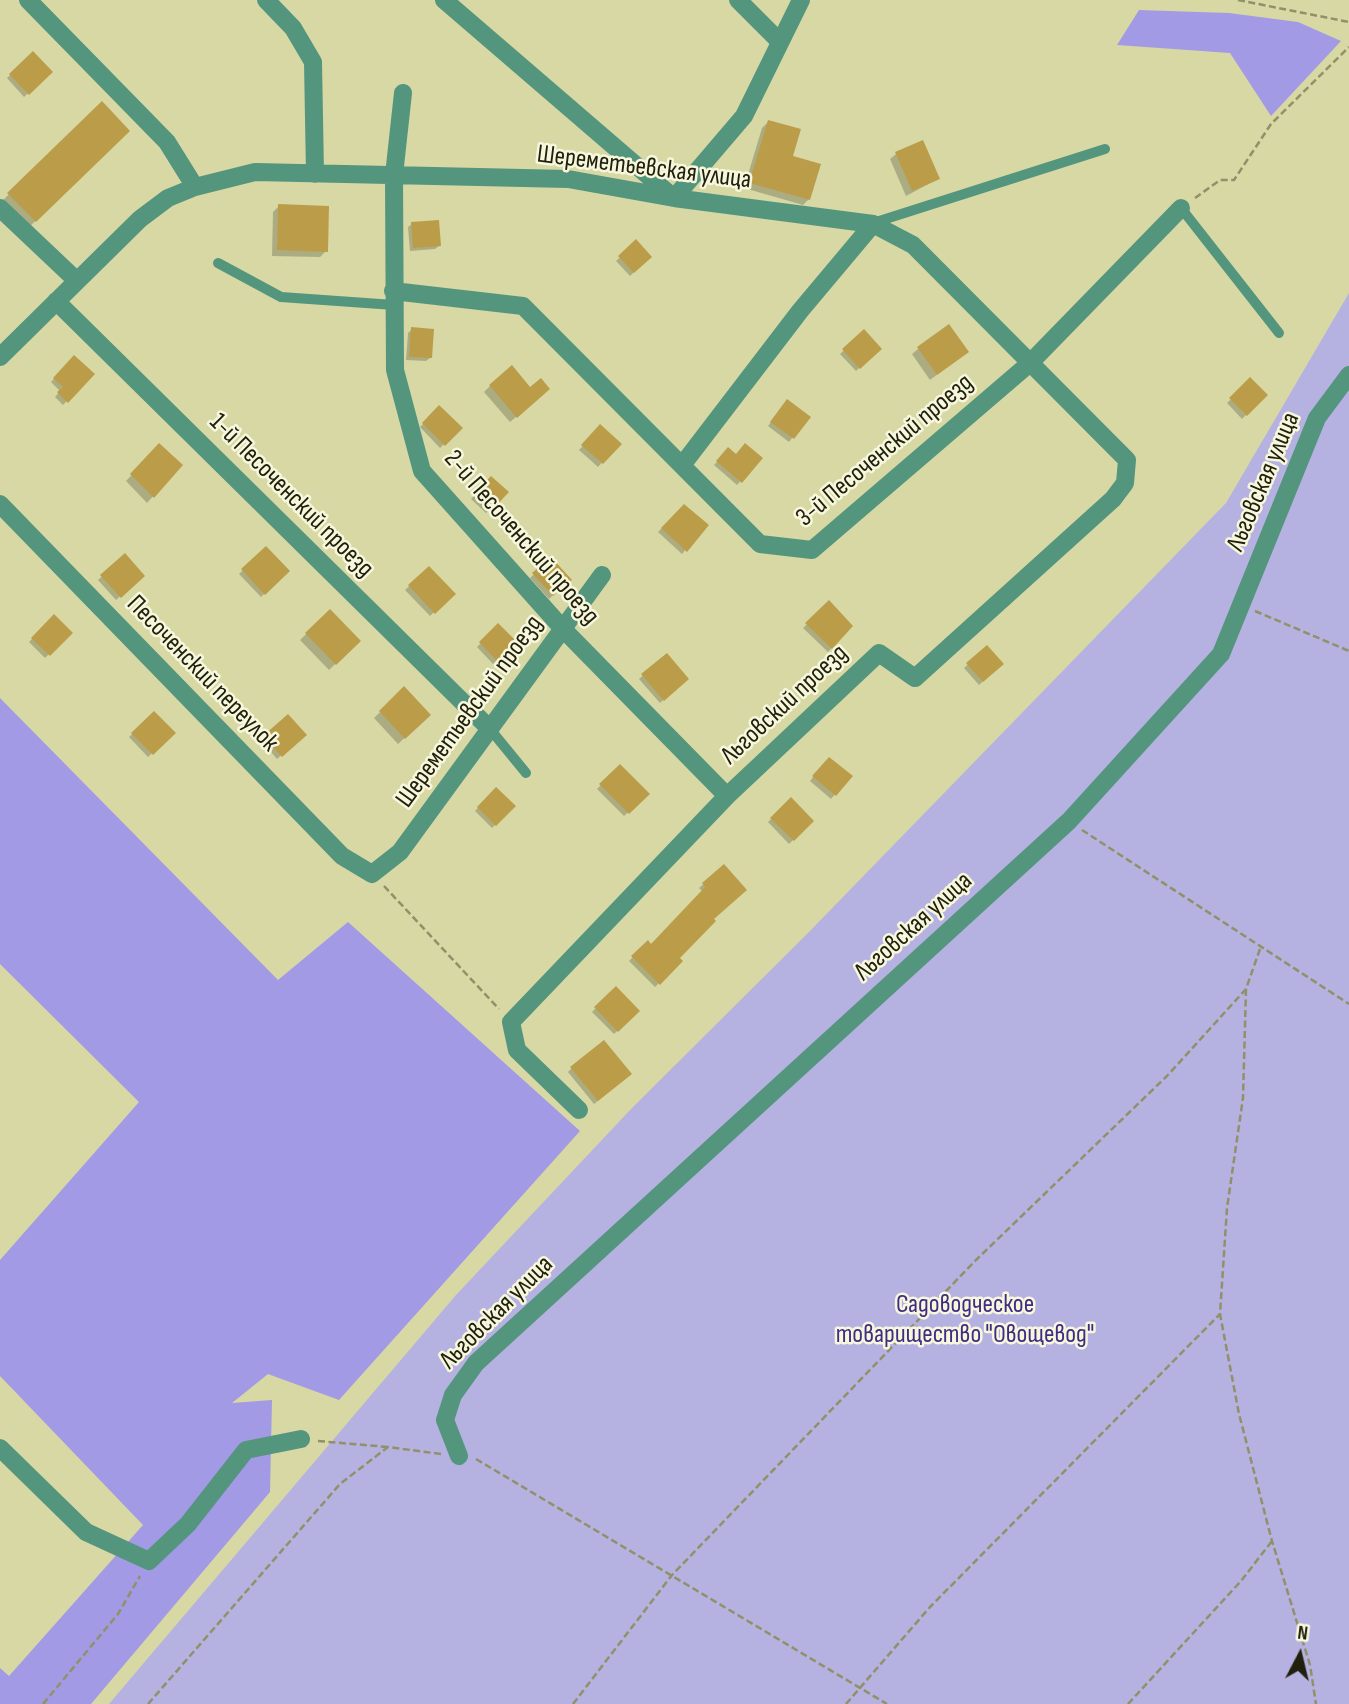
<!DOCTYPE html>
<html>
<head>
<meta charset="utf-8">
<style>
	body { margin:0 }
	#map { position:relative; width:1349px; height:1704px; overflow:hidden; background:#d7d8a4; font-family:"Sofia Sans Condensed",sans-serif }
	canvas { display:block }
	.north { position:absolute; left:1265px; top:1620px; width:70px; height:70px; -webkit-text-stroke:5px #f6f7dd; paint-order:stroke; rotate:7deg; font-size:19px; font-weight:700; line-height:28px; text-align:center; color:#20200c }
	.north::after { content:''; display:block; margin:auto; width:24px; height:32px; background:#20200c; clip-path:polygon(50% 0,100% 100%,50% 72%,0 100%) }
</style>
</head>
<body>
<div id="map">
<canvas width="1349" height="1704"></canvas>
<div class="north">N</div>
</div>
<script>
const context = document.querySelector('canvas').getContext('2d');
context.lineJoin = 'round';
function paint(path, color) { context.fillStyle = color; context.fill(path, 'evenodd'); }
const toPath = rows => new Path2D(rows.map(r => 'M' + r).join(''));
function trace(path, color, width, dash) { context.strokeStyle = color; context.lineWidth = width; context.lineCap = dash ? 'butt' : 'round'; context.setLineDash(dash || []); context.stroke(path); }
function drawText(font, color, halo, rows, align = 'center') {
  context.font = font + ' "Sofia Sans Condensed",sans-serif'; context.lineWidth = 5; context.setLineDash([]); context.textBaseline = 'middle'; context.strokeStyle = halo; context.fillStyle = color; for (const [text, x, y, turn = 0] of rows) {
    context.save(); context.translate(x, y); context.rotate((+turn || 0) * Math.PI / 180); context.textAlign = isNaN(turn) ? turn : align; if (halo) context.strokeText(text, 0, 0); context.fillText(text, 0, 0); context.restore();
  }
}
paint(toPath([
	[1349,293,1349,1704,109,1704,456,1295,631,1109,808,933,1226,503]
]), '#b5b1e1');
paint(toPath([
	[1139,10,1229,13,1298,22,1341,41,1271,116,1230,53,1117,45],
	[0,698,278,980,348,922,580,1131,339,1400,268,1374,232,1403,272,1400,270,1492,91,1704,0,1704,0,1668,9,1676,143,1525,0,1376,0,1260,139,1102,0,964]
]), '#a39ae6');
paint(toPath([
	[33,53,50,72,24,97,7,78],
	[102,104,128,131,22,234,0,203],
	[768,122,791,158,809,199,803,205,744,188,762,128],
	[896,154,938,179,906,196,890,159],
	[279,206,326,251,320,257,272,256,273,212],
	[412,224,439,246,435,249,410,251,408,227],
	[636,242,650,257,630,276,616,261],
	[412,329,430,358,426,361,406,360,408,333],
	[864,332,879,349,856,371,840,354],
	[918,349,967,352,930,380,912,354],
	[74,357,93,374,63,405,55,397,60,391,51,382],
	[1250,380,1266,395,1242,419,1227,403],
	[490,386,530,389,542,395,510,422,484,392],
	[784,405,808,417,789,442,768,426],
	[440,407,460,428,440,448,420,427],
	[600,427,619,444,598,467,579,450],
	[159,446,181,465,147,503,126,481],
	[728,450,735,456,761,458,737,485,714,465],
	[491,478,506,492,486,513,471,499],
	[684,506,706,525,682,554,658,532],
	[266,548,288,571,261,597,239,574],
	[125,556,143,576,116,600,98,580],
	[551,559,569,580,549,599,530,578],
	[428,568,453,594,430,616,405,590],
	[829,603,851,626,828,652,803,628],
	[330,611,359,641,329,670,300,640],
	[54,617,70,633,45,658,29,642],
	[498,626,514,642,493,664,477,647],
	[987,647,1002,664,979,685,964,668],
	[666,655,687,679,660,703,639,679],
	[404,689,429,715,398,744,374,718],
	[154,713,173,733,148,757,129,737],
	[288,716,304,735,277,759,261,740],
	[825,762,850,776,831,799,810,781],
	[620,766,647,794,624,816,597,789],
	[496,789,514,806,492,828,475,811],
	[791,800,812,821,789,844,768,822],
	[724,866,712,920,677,958,681,962,655,987,629,961,648,942,651,946,703,892,699,888],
	[616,988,638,1011,614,1034,592,1012],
	[572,1068,626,1078,594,1104,568,1072]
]), '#0003');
paint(toPath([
	[33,51,53,72,29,95,9,74],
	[102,101,130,131,36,222,7,193],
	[768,120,801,129,793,156,821,164,810,200,749,183],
	[923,140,940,179,912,191,895,152],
	[278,204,329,206,328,252,277,250],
	[439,220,441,246,413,248,411,222],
	[636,239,652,257,634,273,618,256],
	[949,324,969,352,937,375,917,347],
	[411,327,434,329,432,358,409,357],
	[864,329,882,349,860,369,842,349],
	[74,355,95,374,68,403,57,392,63,387,53,378],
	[512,365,530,387,541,378,550,389,517,418,489,385],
	[1250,377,1268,395,1247,416,1229,398],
	[787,399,811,417,794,439,770,422],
	[439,405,463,428,445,446,422,423],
	[600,424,622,444,603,464,581,445],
	[159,443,183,465,154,498,130,474],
	[745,443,763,458,742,483,716,461,728,447,736,454],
	[491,476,509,492,491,511,473,494],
	[684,504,709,525,687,552,661,528],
	[266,546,290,571,265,595,241,569],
	[125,553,145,576,121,598,100,575],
	[551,557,572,580,553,596,532,573],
	[429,566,456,594,435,614,408,585],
	[829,600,853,626,832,649,805,623],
	[330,609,361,641,336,665,305,633],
	[54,614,73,633,50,656,31,638],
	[498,623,517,642,497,661,479,642],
	[987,645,1004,664,983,682,966,663],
	[667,653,689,679,664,701,641,674],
	[404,686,431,715,405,739,379,711],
	[154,711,176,733,153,755,131,733],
	[288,714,307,735,282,757,263,736],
	[829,757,853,776,836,796,812,776],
	[620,764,650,794,629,814,599,784],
	[496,787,516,806,496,826,477,807],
	[791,797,814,821,794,841,770,818],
	[724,864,747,890,714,919,716,921,680,958,683,961,660,985,631,956,648,940,651,944,705,887,702,883],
	[616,986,640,1011,618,1032,594,1007],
	[604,1040,632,1074,598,1101,570,1067]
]), '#bb9c48');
trace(toPath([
	[1238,0,1349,22],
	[1195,198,1220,180,1234,180,1271,124,1349,47],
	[1255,611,1349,651],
	[1082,830,1349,1004],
	[384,886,499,1009],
	[1246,989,1243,1098,1227,1208,1220,1314,1239,1414,1272,1541,1310,1665,1316,1704],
	[318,1441,388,1447],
	[476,1459,887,1704],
	[43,1704,118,1614,140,1576],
	[148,1704,340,1484,388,1447,441,1454],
	[573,1704,672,1575,976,1260,1167,1076,1246,989,1261,946],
	[846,1704,930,1607,1220,1314],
	[1128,1704,1241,1581,1272,1541]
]), '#909169', 2.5, [7, 3.5]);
trace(toPath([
	[1181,208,1279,333],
	[873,223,1105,149],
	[218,263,281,297,394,305],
	[490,729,526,773]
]), '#54957e', 10);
trace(toPath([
	[28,0,167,142,195,187],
	[266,0,293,28,313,62,315,174],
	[444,0,674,198],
	[738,0,779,41],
	[403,93,394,175,395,370,422,471,563,629,727,796],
	[674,198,744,116,801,0],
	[0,208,76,280],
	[393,291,523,306,760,544,812,550,1030,363,1181,208],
	[56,301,490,729],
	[0,357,140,219,168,198,195,187,255,172,568,179,674,198,873,224,913,245,1127,460,1125,483,1113,499,915,678,879,653,727,796,511,1022,517,1050,579,1110],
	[683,464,800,311,873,224],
	[0,504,342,856,372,874,400,852,602,575],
	[0,1448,86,1532,149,1561,188,1524,246,1450,301,1439],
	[459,1456,445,1420,453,1395,476,1363,1069,821,1221,654,1317,418,1349,375]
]), '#54957e', 18);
drawText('26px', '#20200c', '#f6f7dd', [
	["Шереметьевская улица",644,168,7],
	["3-й Песоченский проезд",885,451,-40],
	["Льговская улица",1264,482,-67],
	["1-й Песоченский проезд",291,496,45],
	["2-й Песоченский проезд",521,538,49],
	["Песоченский переулок",202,674,46],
	["Льговский проезд",785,705,-43],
	["Шереметьевский проезд",470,712,-54],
	["Льговская улица",914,927,-42],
	["Льговская улица",497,1313,-45]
]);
drawText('26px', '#412c83', '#f6f7dd', [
	["Садоводческое",965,1305],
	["товарищество \"Овощевод\"",965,1335]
]);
</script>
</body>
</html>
